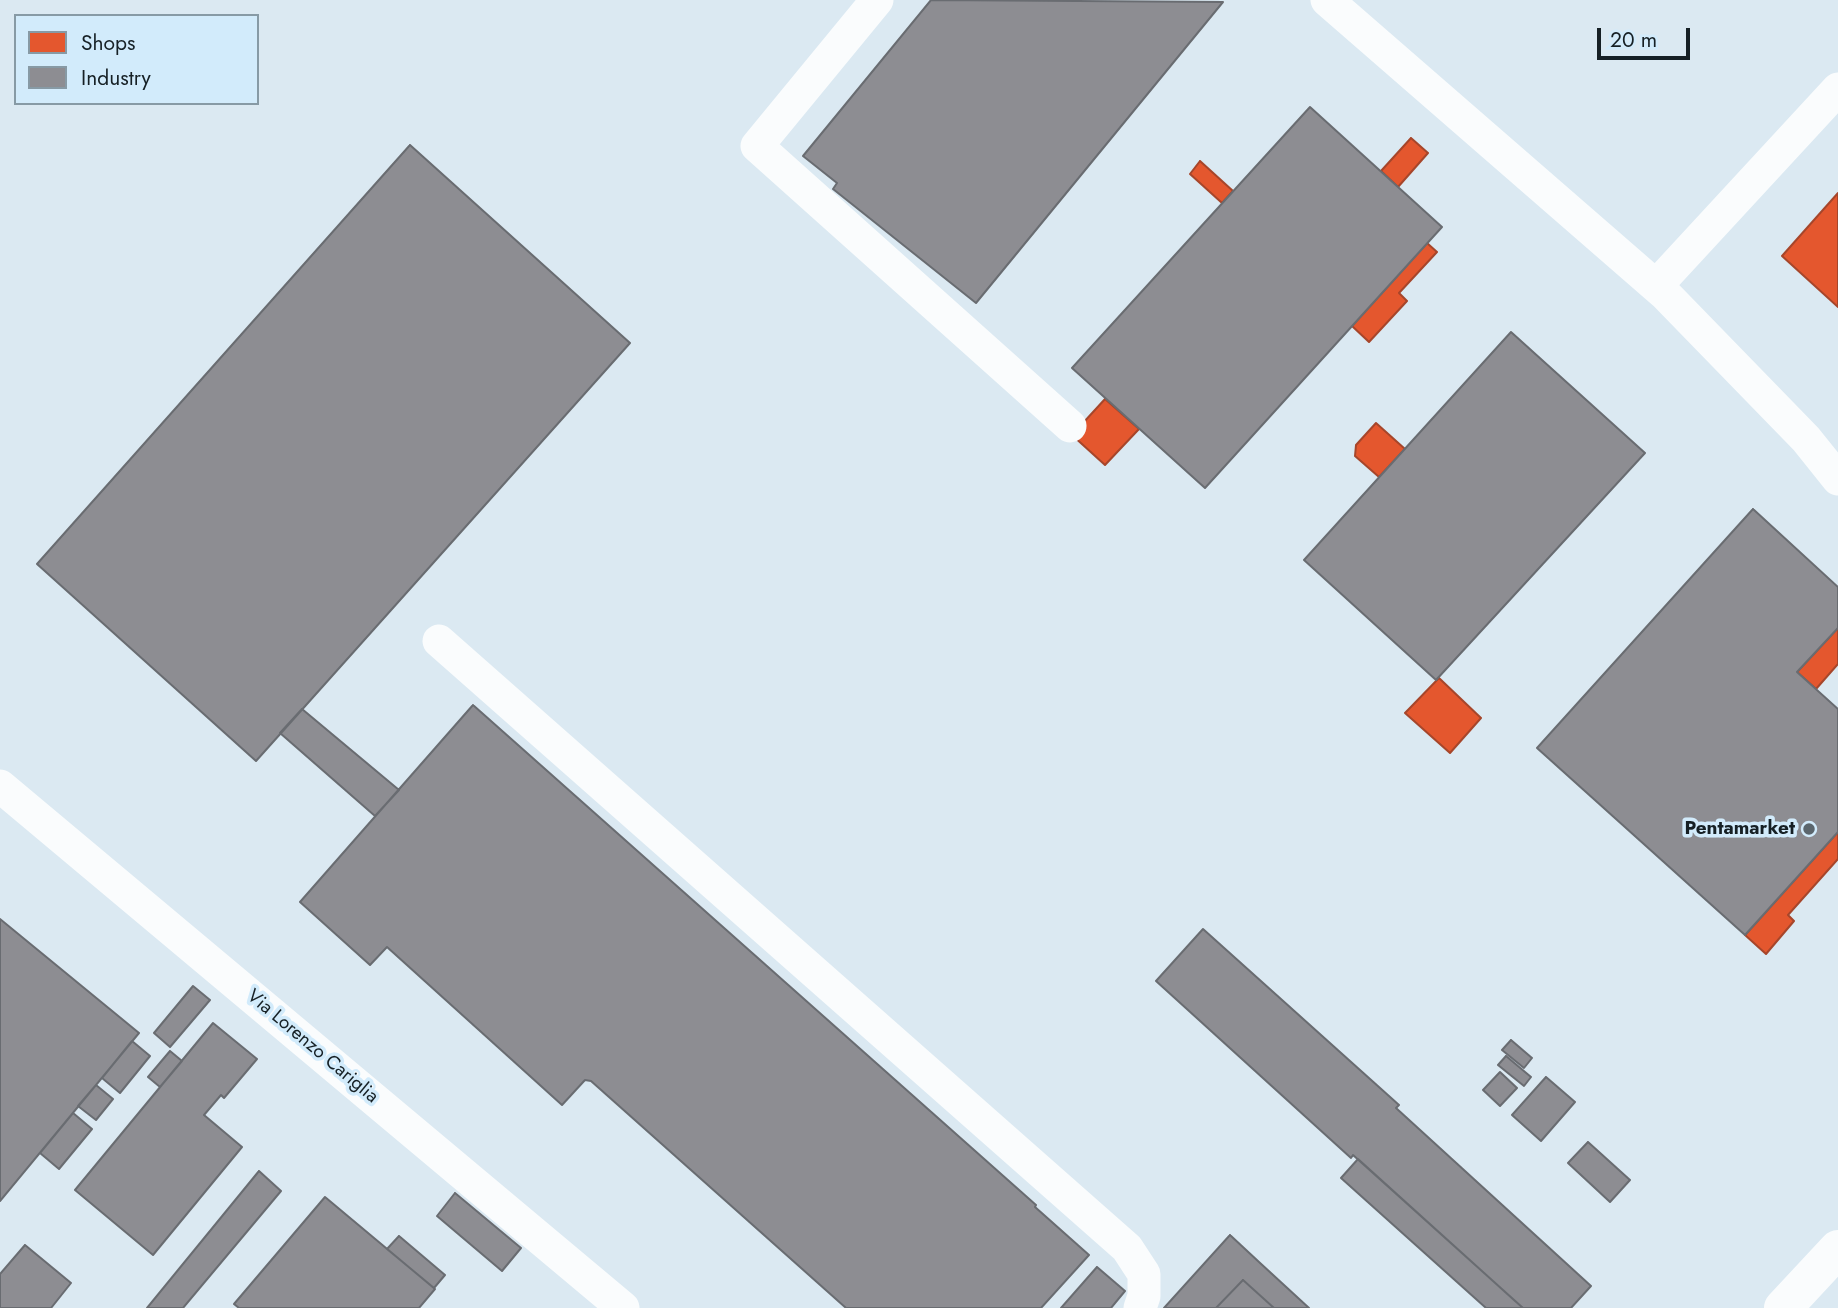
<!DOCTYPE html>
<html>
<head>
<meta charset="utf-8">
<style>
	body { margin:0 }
	#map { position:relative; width:1838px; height:1308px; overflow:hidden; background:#dbe9f2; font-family:Jost,sans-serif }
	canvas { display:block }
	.legend { position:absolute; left:14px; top:14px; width:245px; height:91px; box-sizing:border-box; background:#d2ebfb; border:2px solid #879aa5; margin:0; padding:9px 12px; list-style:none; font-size:21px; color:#162025 }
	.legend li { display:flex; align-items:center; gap:14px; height:35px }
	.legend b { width:35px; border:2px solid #879aa5 }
	.scale { position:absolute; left:1597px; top:28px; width:93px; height:32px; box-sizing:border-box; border:4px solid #162025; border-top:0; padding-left:9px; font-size:21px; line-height:24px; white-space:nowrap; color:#162025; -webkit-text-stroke:5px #d2ebfb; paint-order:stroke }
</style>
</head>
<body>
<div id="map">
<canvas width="1838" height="1308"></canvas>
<ul class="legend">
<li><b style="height:19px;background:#e4572e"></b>Shops</li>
<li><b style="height:19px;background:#8d8d92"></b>Industry</li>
</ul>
<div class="scale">20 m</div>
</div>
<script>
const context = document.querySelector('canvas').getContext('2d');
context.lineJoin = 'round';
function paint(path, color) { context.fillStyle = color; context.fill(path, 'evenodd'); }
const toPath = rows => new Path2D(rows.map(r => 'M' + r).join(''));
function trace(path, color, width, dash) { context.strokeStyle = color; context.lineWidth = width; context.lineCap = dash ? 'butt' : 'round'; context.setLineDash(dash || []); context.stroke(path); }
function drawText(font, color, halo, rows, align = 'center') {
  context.font = font + ' Jost,sans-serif'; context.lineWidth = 7; context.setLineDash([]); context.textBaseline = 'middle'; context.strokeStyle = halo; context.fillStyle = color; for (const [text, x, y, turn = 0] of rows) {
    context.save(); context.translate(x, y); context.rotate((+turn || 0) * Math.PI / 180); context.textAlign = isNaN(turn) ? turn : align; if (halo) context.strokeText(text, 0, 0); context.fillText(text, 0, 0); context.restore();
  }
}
const shops = toPath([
	[1411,138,1428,153,1398,187,1381,171,1411,138],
	[1200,161,1233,191,1222,203,1190,174,1200,161],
	[1838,193,1838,307,1782,256,1838,193],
	[1427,243,1437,252,1399,293,1407,301,1369,342,1352,326,1427,243],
	[1105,399,1139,429,1105,465,1072,435,1105,399],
	[1376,423,1405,449,1379,477,1355,456,1356,445,1376,423],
	[1838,628,1838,664,1816,689,1797,672,1838,628],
	[1439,678,1481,718,1450,753,1405,713,1439,678],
	[1838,832,1838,859,1788,915,1794,921,1766,954,1745,935,1838,832]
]);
paint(shops, '#e4572e');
trace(shops, '#a6462b', 2);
const industry = toPath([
	[931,0,1223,2,976,303,833,189,837,183,803,156,931,0],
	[1310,107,1442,227,1205,488,1072,368,1310,107],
	[410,145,630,343,256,761,37,564,410,145],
	[1511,332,1645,453,1436,680,1304,560,1511,332],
	[1753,509,1838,587,1838,628,1797,672,1838,709,1838,832,1745,935,1537,748,1753,509],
	[473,705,1036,1205,1035,1207,1089,1255,1041,1308,846,1308,591,1081,585,1080,562,1105,387,947,370,965,300,902,473,705],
	[302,709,399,790,375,816,280,733,302,709],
	[0,919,139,1033,0,1201,0,919],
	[1203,929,1399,1105,1396,1108,1591,1286,1571,1308,1523,1308,1353,1155,1351,1158,1156,981,1203,929],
	[193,986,210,1000,170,1047,154,1033,193,986],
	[213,1023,257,1059,224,1098,221,1095,204,1115,242,1147,153,1255,75,1190,213,1023],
	[1511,1040,1532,1058,1524,1068,1502,1050,1511,1040],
	[132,1041,150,1056,120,1093,102,1078,132,1041],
	[170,1051,182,1061,160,1087,148,1077,170,1051],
	[1506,1056,1531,1077,1524,1086,1498,1065,1506,1056],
	[1500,1072,1517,1088,1500,1106,1483,1090,1500,1072],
	[1546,1077,1575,1102,1541,1141,1512,1115,1546,1077],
	[96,1085,113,1099,96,1120,78,1106,96,1085],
	[73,1113,92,1129,59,1169,40,1153,73,1113],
	[1588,1142,1630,1180,1610,1202,1568,1163,1588,1142],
	[1358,1159,1514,1300,1523,1308,1486,1308,1341,1178,1358,1159],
	[259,1171,281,1191,183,1308,147,1308,259,1171],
	[455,1193,521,1248,502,1271,437,1216,455,1193],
	[325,1197,435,1289,419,1308,239,1308,234,1304,325,1197],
	[1230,1235,1259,1262,1309,1308,1274,1308,1243,1280,1216,1308,1164,1308,1230,1235],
	[399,1236,445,1275,434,1288,387,1249,399,1236],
	[25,1245,71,1283,51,1308,0,1308,0,1274,25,1245],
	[1097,1267,1125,1291,1111,1308,1061,1308,1097,1267],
	[1243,1280,1274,1308,1216,1308,1243,1280]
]);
paint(industry, '#8d8d92');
trace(industry, '#696c71', 2);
trace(toPath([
	[877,0,757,146,1070,426],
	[1327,0,1665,294,1806,439,1838,479],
	[1656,286,1838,89],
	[439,641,1127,1248,1144,1274,1144,1296,1140,1308],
	[0,786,623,1308]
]), '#fafcfd', 33);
trace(toPath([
	[1783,1308,1838,1249]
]), '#fafcfd', 38);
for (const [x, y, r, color] of [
	[1809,829,7,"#5b666d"]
]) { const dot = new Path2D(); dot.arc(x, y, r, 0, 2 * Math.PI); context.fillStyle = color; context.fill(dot); trace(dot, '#d2ebfb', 2.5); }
drawText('bold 19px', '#162025', '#d2ebfb', [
	["Pentamarket",1795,829]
], 'right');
drawText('19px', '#162025', '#d2ebfb', [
	["Via Lorenzo Cariglia",312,1047,40]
]);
</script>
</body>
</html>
